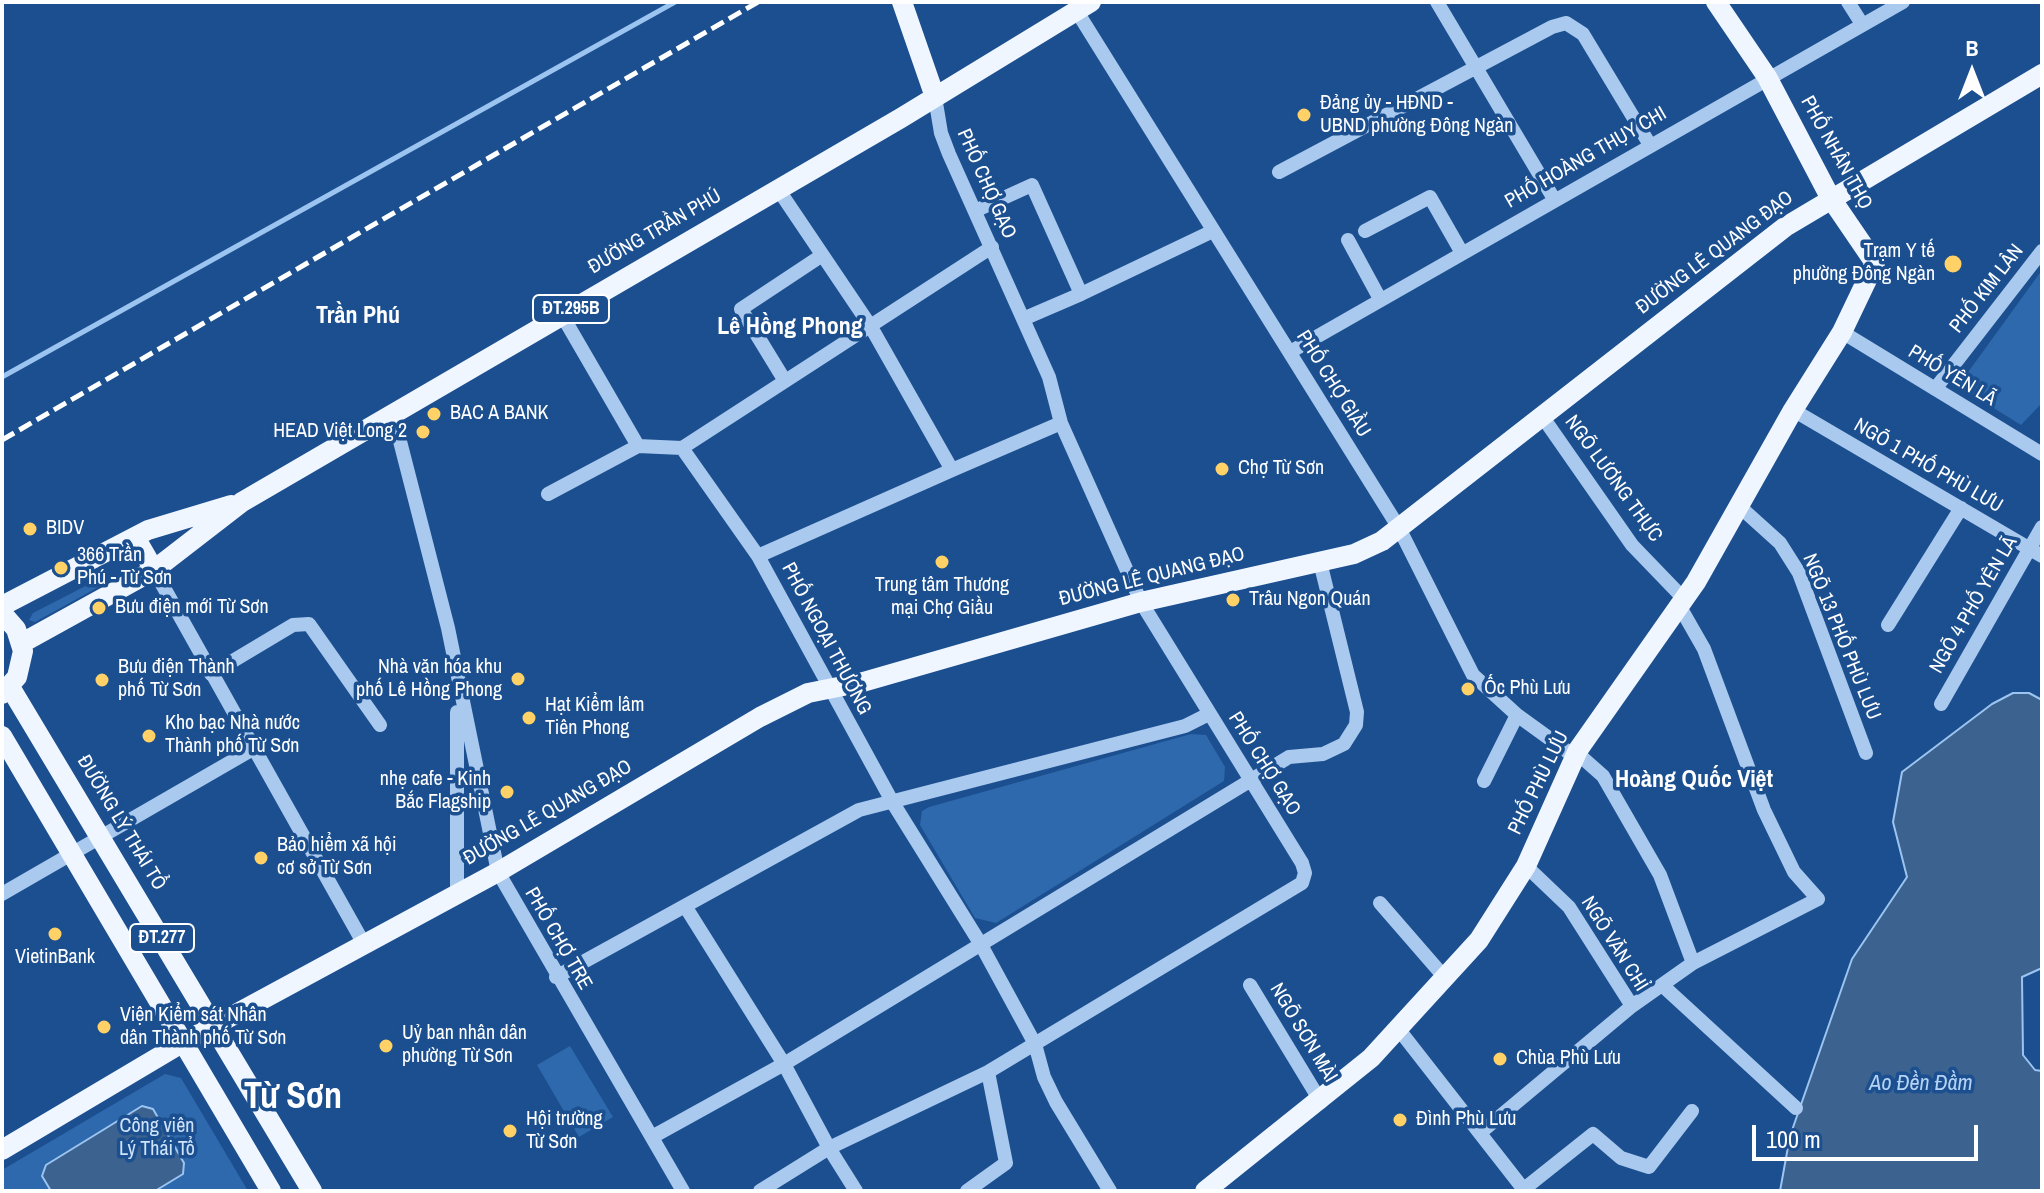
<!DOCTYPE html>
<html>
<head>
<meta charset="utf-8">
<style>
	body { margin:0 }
	#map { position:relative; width:2044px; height:1193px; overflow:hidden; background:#1b4f8f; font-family:"Archivo Narrow",sans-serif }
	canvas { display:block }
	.frame { position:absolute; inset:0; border:4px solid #fff; pointer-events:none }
	.north { position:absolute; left:1932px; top:32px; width:80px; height:80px; -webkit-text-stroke:6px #1b4f8f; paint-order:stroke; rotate:0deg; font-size:22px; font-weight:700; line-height:32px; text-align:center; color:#fff }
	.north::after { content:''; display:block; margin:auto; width:28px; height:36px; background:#fff; clip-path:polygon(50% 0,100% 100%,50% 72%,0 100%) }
	.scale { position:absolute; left:1752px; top:1125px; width:226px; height:36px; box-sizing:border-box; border:4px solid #fff; border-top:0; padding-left:10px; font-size:24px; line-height:28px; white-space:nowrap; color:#fff; -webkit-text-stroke:6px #1b4f8f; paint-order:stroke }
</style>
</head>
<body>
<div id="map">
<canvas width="2044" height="1193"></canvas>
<div class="frame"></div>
<div class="north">B</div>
<div class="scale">100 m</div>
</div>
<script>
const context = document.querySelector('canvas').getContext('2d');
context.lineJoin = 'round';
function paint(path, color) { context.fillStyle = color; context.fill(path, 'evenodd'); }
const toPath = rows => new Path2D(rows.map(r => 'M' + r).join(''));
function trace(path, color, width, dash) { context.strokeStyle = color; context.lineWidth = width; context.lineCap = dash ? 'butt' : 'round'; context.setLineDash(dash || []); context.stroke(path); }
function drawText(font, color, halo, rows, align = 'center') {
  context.font = font + ' "Archivo Narrow",sans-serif'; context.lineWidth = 7; context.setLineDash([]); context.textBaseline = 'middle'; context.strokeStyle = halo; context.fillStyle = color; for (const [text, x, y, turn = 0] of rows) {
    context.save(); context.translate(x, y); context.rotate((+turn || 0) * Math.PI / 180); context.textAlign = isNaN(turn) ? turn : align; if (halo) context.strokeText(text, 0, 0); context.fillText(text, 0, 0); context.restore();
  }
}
paint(toPath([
	[2042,270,2042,403,2021,425,1958,386],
	[103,577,104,584,35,622,29,620,33,613],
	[1191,734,1206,735,1225,767,1224,781,996,923,975,918,920,825,922,811,929,807],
	[570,1046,613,1117,579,1137,537,1065],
	[165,1074,181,1078,248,1191,2,1191,2,1170]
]), '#2e69ad');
const water = toPath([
	[2013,693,2029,693,2042,700,2042,968,2022,977,2023,1055,2035,1070,2042,1071,2042,1191,1780,1191,1790,1136,1852,959,1907,877,1893,822,1902,772,1992,704,2013,693],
	[142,1106,153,1109,184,1163,183,1174,155,1191,51,1191,42,1176,46,1165,142,1106]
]);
paint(water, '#3c6290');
trace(water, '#9cc4f0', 2);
trace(toPath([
	[2,377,675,2]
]), '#9cc4f0', 5);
trace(toPath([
	[1437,2,1554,199],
	[1848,2,1862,24],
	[1076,10,1399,528,1473,675,1517,715,1575,757],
	[1279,172,1552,27,1566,23,1583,34,1650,145],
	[778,189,871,327,952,470,758,556,893,803,980,943,1035,1044,1044,1077,1056,1102,1110,1191],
	[977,210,1032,185,1081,294,1023,319],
	[1365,231,1430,197,1462,253],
	[1348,240,1380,299],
	[1081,294,1213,231],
	[562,315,638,446],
	[1842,332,2042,454],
	[1290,352,1903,2],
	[785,381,741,309,821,256],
	[1935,389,2042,251],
	[1793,410,2042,556],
	[393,414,448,628,498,872,683,1191],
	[1542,416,1632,545,1685,600],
	[682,448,992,247],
	[682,448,758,556],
	[952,470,1061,423],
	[548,494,638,446,682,448],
	[1739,506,1780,543,1799,573,1866,753],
	[154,570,364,944],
	[1888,625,1961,508],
	[211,674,293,625,309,624,380,725],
	[1941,704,2042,527],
	[457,712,457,892],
	[1577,753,1603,776,1660,875,1693,963],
	[1484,781,1517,715],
	[2,894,253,749],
	[1380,903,1446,979],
	[685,906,784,1064,829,1148,856,1191],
	[556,977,859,810,1185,726,1209,714],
	[1250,985,1321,1102],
	[1662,985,1796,1108],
	[1632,1006,1693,963,1818,899,1794,872,1764,810,1704,649,1680,607],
	[1400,1031,1525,1191],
	[1480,1133,1632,1006,1569,907,1526,866],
	[652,1137,784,1064,1289,757,1323,754,1344,744,1356,725,1357,712,1320,562],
	[1524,1189,1593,1134,1621,1158,1649,1167,1692,1111],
	[760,1191,829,1148,988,1072,1302,883,1305,873,1302,863,1141,602,1061,423,1049,377,949,154,941,133,935,97],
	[967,1191,1006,1163,988,1072]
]), '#a9c9ee', 14);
trace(toPath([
	[902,2,935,97],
	[135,537,154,570],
	[2,606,148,530,231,505],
	[2,613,16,629,23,651,17,677,2,694],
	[22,643,154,570,242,502,901,118,1091,2],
	[10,687,312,1191],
	[2,736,271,1191],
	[2,1150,182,1043,498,872,760,717,808,693,863,682,1141,602,1354,554,1382,541,1785,227,2042,74],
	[1205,1191,1371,1058,1479,940,1526,866,1578,750,1696,582,1793,410,1842,332,1875,263,1830,197,1767,77,1716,2]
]), '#f0f6ff', 20);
trace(toPath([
	[2,440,758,2]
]), '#fff', 5, [14, 6]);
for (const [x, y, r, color] of [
	[1304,115,8,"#ffd166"],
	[1953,264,10,"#ffd166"],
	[434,414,8,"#ffd166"],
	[423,432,8,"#ffd166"],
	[1222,469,8,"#ffd166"],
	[30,529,8,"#ffd166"],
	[942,562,8,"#ffd166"],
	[61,568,8,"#ffd166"],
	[1233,600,8,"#ffd166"],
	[99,608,8,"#ffd166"],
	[518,679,8,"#ffd166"],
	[102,680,8,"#ffd166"],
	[1468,689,8,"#ffd166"],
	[529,718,8,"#ffd166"],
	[149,736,8,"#ffd166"],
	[507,792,8,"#ffd166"],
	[261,858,8,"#ffd166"],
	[55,934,8,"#ffd166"],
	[104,1027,8,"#ffd166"],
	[386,1046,8,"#ffd166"],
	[1500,1059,8,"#ffd166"],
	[1400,1120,8,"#ffd166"],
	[510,1131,8,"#ffd166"]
]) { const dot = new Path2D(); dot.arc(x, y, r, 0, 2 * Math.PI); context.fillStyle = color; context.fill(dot); trace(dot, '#1b4f8f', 3); }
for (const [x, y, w] of [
	[571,309,76],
	[162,938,64]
]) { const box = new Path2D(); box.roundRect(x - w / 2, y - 14, w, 28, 6); context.fillStyle = '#1b4f8f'; context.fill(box); trace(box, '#fff', 2); }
drawText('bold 18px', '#fff', null, [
	["ĐT.295B",571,309],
	["ĐT.277",162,938]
]);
drawText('20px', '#fff', '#1b4f8f', [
	["Đảng ủy - HĐND -",1320,104],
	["UBND phường Đông Ngàn",1320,127],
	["Trạm Y tế",1935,252,"right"],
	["phường Đông Ngàn",1935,275,"right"],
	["BAC A BANK",450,414],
	["HEAD Việt Long 2",407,432,"right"],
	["Chợ Từ Sơn",1238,469],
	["BIDV",46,529],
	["366 Trần",77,556],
	["Phú - Từ Sơn",77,579],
	["Trung tâm Thương",942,586,"center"],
	["mại Chợ Giầu",942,609,"center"],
	["Trâu Ngon Quán",1249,600],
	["Bưu điện mới Từ Sơn",115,608],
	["Bưu điện Thành",118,668],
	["phố Từ Sơn",118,691],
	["Nhà văn hóa khu",502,668,"right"],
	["phố Lê Hồng Phong",502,691,"right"],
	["Ốc Phù Lưu",1484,689],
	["Hạt Kiểm lâm",545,706],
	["Tiên Phong",545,729],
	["Kho bạc Nhà nước",165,724],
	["Thành phố Từ Sơn",165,747],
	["nhẹ cafe - Kinh",491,780,"right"],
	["Bắc Flagship",491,803,"right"],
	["Bảo hiểm xã hội",277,846],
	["cơ sở Từ Sơn",277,869],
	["VietinBank",55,958,"center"],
	["Viện Kiểm sát Nhân",120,1016],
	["dân Thành phố Từ Sơn",120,1039],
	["Uỷ ban nhân dân",402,1034],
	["phường Từ Sơn",402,1057],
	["Chùa Phù Lưu",1516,1059],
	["Hội trường",526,1120],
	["Từ Sơn",526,1143],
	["Đình Phù Lưu",1416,1120]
], 'left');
drawText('20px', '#fff', '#1b4f8f', [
	["PHỐ NHÂN THỌ",1836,153,61],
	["PHỐ HOÀNG THỤY CHI",1586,158,-30],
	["PHỐ CHỢ GẠO",986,184,66],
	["ĐƯỜNG TRẦN PHÚ",655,232,-30],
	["ĐƯỜNG LÊ QUANG ĐẠO",1715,253,-37],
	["PHỐ KIM LÂN",1987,289,-52],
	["PHỐ YÊN LÃ",1952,376,31],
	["PHỐ CHỢ GIẦU",1333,384,58],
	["NGÕ 1 PHỐ PHÙ LƯU",1928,466,30],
	["NGÕ LƯƠNG THỰC",1613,479,54],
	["ĐƯỜNG LÊ QUANG ĐẠO",1152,577,-14],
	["NGÕ 4 PHỐ YÊN LÃ",1974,605,-60],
	["NGÕ 13 PHỐ PHÙ LƯU",1841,637,68],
	["PHỐ NGOẠI THƯƠNG",826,639,62],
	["PHỐ CHỢ GẠO",1264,764,58],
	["PHỐ PHÙ LƯU",1539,783,-64],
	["ĐƯỜNG LÊ QUANG ĐẠO",548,813,-30],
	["ĐƯỜNG LÝ THÁI TỔ",121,823,59],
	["PHỐ CHỢ TRE",558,939,60],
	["NGÕ VĂN CHỈ",1614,944,58],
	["NGÕ SƠN MÀI",1303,1033,59]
]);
drawText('20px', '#cfe3fa', '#1b4f8f', [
	["Công viên",157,1127],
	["Lý Thái Tổ",157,1150]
]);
drawText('italic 22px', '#b5d3f5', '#1b4f8f', [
	["Ao Đền Đầm",1921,1084]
]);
drawText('bold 24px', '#fff', '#1b4f8f', [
	["Trần Phú",358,317],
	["Lê Hồng Phong",790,328],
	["Hoàng Quốc Việt",1694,781]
]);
drawText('bold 36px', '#fff', '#1b4f8f', [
	["Từ Sơn",293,1098]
]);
</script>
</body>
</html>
